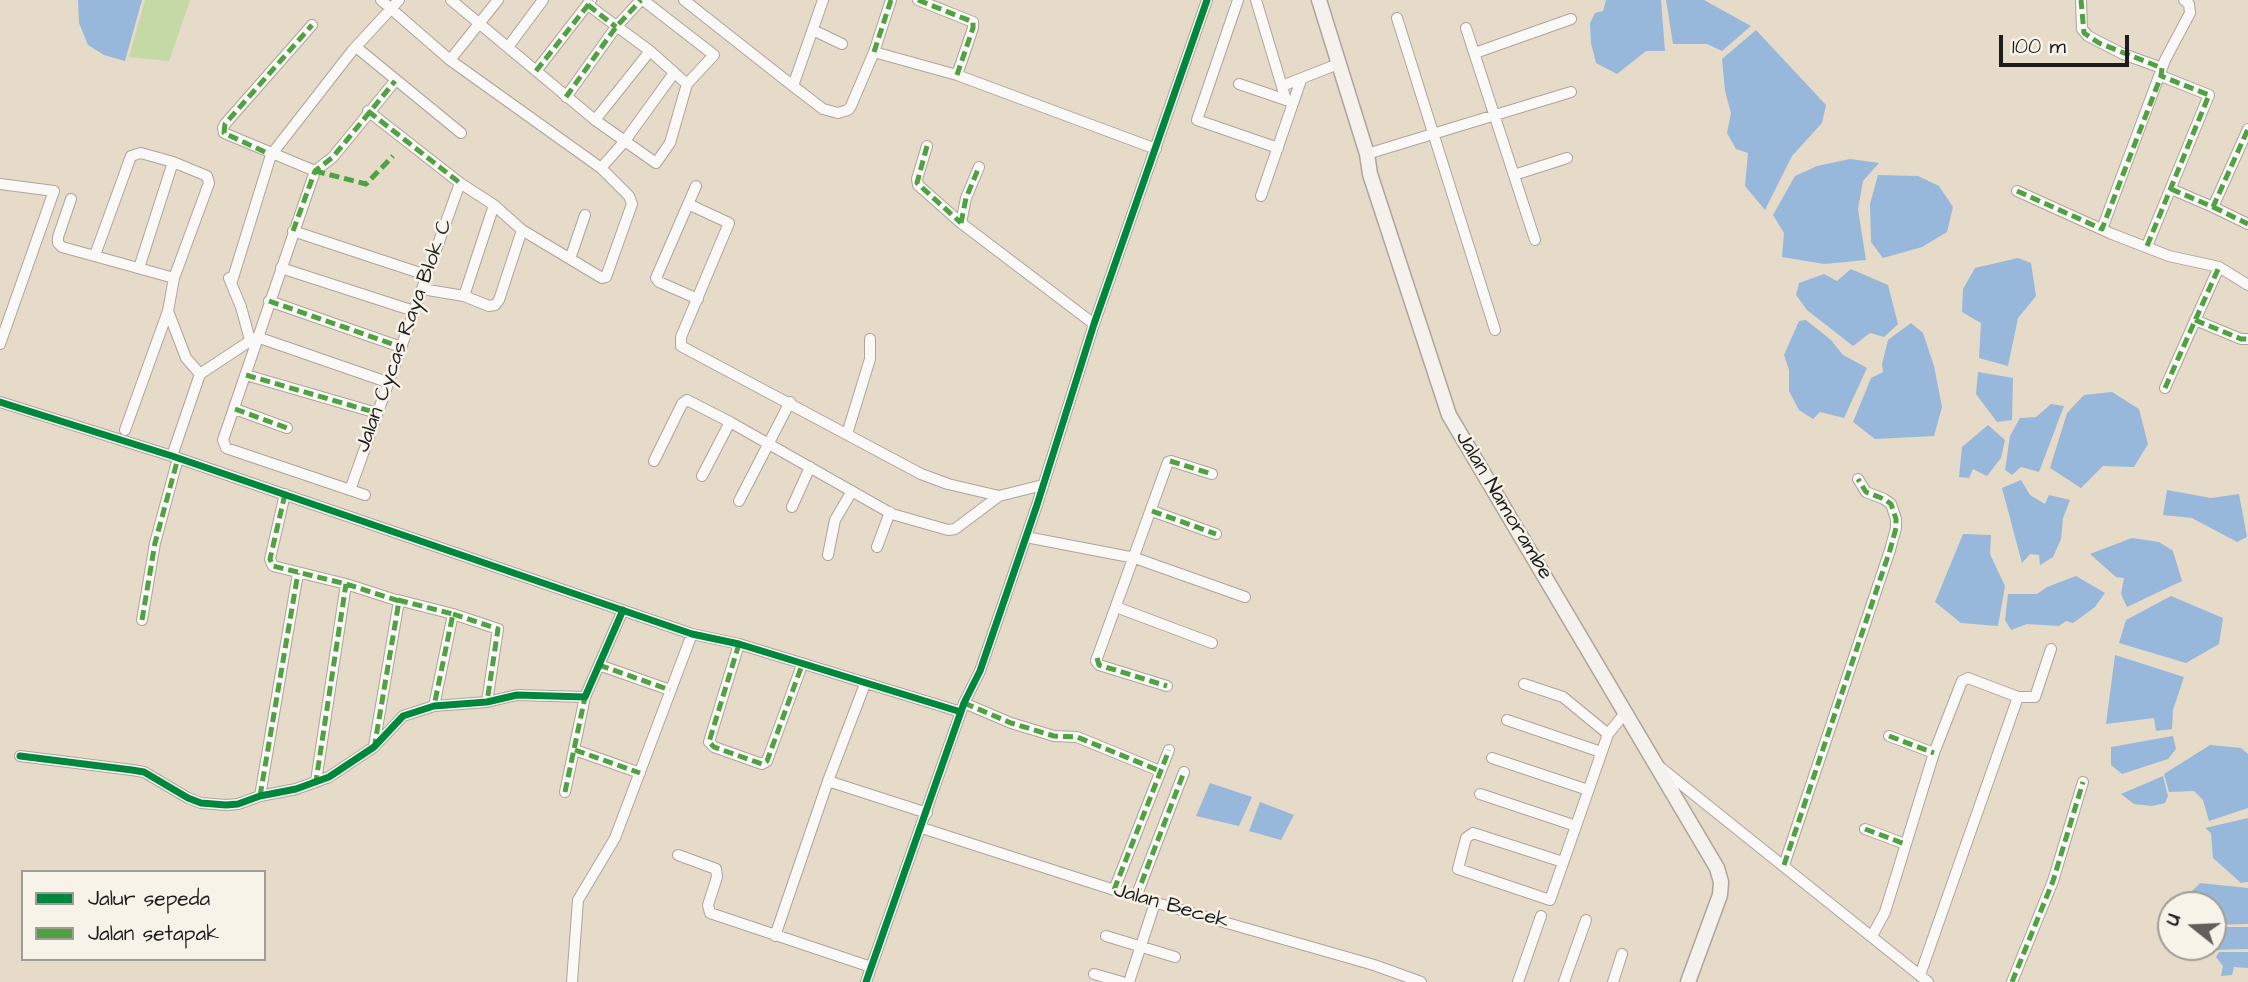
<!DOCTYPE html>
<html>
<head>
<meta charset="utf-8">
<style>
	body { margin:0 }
	#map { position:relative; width:2248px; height:982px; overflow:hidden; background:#e6dac9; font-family:"Architects Daughter",sans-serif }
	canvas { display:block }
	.legend { position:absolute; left:21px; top:870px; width:245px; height:91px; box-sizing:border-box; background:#f7f3e8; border:2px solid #9f9d96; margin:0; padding:9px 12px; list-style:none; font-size:21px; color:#1c1c1c }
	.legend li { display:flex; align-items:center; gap:14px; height:35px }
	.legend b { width:35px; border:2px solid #9f9d96 }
	.north { position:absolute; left:2157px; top:891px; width:70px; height:70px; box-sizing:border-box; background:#f7f3e8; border:2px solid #9f9d96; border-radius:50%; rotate:288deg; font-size:19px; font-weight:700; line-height:28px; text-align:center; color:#1c1c1c }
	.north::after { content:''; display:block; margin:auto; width:24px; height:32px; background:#635e59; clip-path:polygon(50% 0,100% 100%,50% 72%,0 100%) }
	.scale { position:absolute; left:1999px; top:35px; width:130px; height:32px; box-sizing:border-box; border:4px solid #1c1c1c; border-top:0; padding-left:9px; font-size:21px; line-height:24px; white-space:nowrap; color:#1c1c1c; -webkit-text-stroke:5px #f7f3e8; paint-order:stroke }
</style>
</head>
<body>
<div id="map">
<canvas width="2248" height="982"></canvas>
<ul class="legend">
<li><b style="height:9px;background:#00873e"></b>Jalur sepeda</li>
<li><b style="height:9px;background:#4fa141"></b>Jalan setapak</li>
</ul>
<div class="north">U</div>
<div class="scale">100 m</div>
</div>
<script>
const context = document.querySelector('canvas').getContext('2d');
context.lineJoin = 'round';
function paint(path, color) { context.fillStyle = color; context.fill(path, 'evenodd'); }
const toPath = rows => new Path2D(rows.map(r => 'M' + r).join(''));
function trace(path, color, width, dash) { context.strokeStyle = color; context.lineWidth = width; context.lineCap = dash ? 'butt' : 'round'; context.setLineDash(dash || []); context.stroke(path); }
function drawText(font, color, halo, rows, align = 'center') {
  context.font = font + ' "Architects Daughter",sans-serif'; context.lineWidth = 5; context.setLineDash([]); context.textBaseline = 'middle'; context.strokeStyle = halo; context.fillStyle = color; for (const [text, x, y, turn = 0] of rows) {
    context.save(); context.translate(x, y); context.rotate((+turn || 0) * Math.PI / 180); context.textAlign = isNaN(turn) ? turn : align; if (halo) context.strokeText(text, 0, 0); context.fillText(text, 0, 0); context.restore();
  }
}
paint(toPath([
	[145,0,190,0,169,61,129,57]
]), '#c4d9a5');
paint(toPath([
	[78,0,142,0,125,61,104,55,88,45,79,23],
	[1606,0,1661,0,1665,51,1646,51,1617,74,1596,63,1591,43,1590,23,1595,13,1603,11],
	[1666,0,1704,0,1751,26,1722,51,1707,44,1673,44],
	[1756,30,1826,105,1822,123,1792,156,1765,210,1745,186,1748,153,1736,149,1727,133,1731,113,1725,91,1722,59],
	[1850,159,1879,163,1863,181,1858,209,1866,260,1824,264,1782,257,1784,233,1773,215,1795,176,1817,166],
	[1878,175,1918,176,1939,186,1953,207,1947,232,1922,247,1883,258,1871,242,1870,204],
	[2018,258,2031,263,2036,296,2018,318,2008,366,1979,358,1981,323,1962,312,1963,289,1975,268],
	[1851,269,1888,285,1898,324,1884,337,1870,333,1853,346,1807,310,1796,295,1799,283,1824,274,1837,281],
	[1806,320,1831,340,1843,355,1867,368,1844,418,1820,412,1813,419,1799,410,1789,391,1789,370,1784,355,1799,321],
	[1911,323,1923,333,1934,366,1942,407,1934,436,1875,439,1853,422,1871,378,1883,372,1882,364,1888,340],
	[1978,372,2013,378,2012,420,1997,422,1976,394],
	[2112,392,2139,409,2148,444,2134,467,2103,466,2081,488,2050,468,2067,413,2084,395],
	[2051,404,2064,406,2039,472,2021,467,2012,475,2005,470,2010,436,2020,418,2036,417],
	[1988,425,2005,440,2001,458,1987,476,1973,469,1969,478,1959,477,1962,447],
	[2021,480,2030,495,2045,504,2049,495,2070,500,2063,518,2061,539,2053,557,2040,565,2039,555,2030,554,2022,563,2002,488],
	[2167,490,2211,498,2239,494,2247,537,2237,542,2192,518,2163,515],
	[1963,534,1991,535,1990,554,2005,586,1998,626,1961,623,1935,602],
	[2132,538,2159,542,2173,551,2182,581,2127,607,2121,594,2124,578,2116,577,2090,554],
	[2076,576,2105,593,2095,607,2073,623,2066,621,2059,626,2027,624,2011,630,2005,620,2008,594,2037,594,2047,587],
	[2171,596,2223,618,2219,644,2186,663,2119,643,2126,620],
	[2115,655,2184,677,2173,710,2172,729,2156,731,2154,718,2106,724],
	[2173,736,2176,749,2168,759,2122,774,2111,765,2111,747],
	[2210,745,2241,748,2248,754,2248,808,2209,821,2203,800,2194,791,2169,792,2164,774],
	[2163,776,2168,796,2165,803,2152,806,2134,804,2121,794],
	[1210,783,1252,797,1239,826,1196,816],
	[1260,802,1294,815,1281,840,1249,831],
	[2248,818,2248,882,2241,883,2213,858,2211,833,2205,828],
	[2200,883,2248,888,2248,924,2213,925,2213,905,2192,905,2192,891],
	[2213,927,2248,927,2248,949,2214,950],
	[2219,952,2248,952,2248,968,2234,967,2232,975,2221,976,2223,966,2216,957]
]), '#97b8da');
const minor = toPath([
	[451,0,595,120,656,163,670,143,687,84,714,55,643,0],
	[684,0,793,86],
	[823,0,793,86,823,109,838,113,848,110,851,106,874,52,891,0],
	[918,0,973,22,973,28,957,75],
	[1238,0,1197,120,1278,148],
	[1256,0,1286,100],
	[2081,0,2082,29,2088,36,2123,54,2162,68],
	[588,5,650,51,687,84],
	[1397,18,1495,330],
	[312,25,225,124,223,128,224,133,315,171],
	[1466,28,1535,240],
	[813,30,842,44],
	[356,47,461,133],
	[508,47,543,0],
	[874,52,957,75,1156,149],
	[1475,53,1571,19],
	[450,60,498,0],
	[536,71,591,0],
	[1239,84,1289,101],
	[1282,86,1338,64],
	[566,97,616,27,641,0],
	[368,111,460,183,494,205,522,230,602,278,606,277,632,204,629,196,601,168,450,60,381,0],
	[595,120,650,51],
	[927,146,917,179,918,185,961,223,1094,324],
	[1367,154,1571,92],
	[601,168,624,142,674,73],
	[1514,175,1567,158],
	[0,184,54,191,0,344],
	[696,186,656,278,659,282,698,299],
	[2171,189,2213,207,2248,129],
	[2017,191,2112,234,2169,256,2219,267,2248,285],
	[1261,196,1301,80],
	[71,199,58,237,58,243,62,247,174,278],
	[688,204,729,223,681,337,681,346,921,474,948,484,999,496],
	[2213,207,2248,224],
	[961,223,966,198,979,167],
	[2102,229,2165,60,2190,13,2189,4,2184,0],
	[293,231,426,275],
	[2147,246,2209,95,2161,76],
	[95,255,131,156,141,153,173,162],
	[570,259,585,215],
	[139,268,173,162,207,176,209,183,174,278,168,311,186,358,200,374],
	[281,268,414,311],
	[229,278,241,307,250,340],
	[232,281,271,155,352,51,399,0],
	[422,289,464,296,489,306,495,305,499,300,522,230],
	[464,296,494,205],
	[269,301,401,347],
	[2195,320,2241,339,2248,339],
	[257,337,387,382],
	[246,375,377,413],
	[2165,388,2219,267],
	[0,402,172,456,692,634,739,644,961,712],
	[235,409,287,428],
	[125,430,168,311],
	[847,434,870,359,870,339],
	[172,456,200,374,253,339],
	[654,461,682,404,687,400,730,422,892,514,948,530,955,529,999,496,1043,485],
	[702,476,730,422],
	[350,490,460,183],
	[285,494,270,559,273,566,346,584,399,601,374,746],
	[365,495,226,448,223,440,315,171,333,157,395,81],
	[739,501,790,402],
	[792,507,810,467],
	[1152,511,1216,534],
	[1026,537,1135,558,1245,597],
	[877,547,890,512],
	[828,555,835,520,852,491],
	[398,600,453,614,434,706],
	[1116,607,1212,643],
	[453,614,498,629,487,702],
	[142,620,155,543,178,458],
	[739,644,709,742,714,747,762,764,767,761,802,665],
	[599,665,670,690],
	[1524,684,1563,697,1608,734],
	[1167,686,1099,665,1096,661,1168,462,1171,461,1212,474],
	[964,703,1011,723,1054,736,1077,737,1160,771],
	[1507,720,1601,752],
	[1889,736,1934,753],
	[575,750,640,773],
	[20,756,132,770,144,772,188,798,201,803,226,805,238,804,260,796,296,789,329,777,374,747,403,716,434,706,487,702,517,695,585,697,623,610],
	[1492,758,1588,790],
	[1661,768,1928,982],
	[316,781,346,584],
	[828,781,927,813],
	[565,792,585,697],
	[1480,794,1576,826],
	[260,796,298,573],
	[922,828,1136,897,1374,965,1421,982],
	[1865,829,1905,844],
	[678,855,716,869,717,877,708,905,710,913,871,967],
	[1563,862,1473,833,1466,838,1458,869,1550,900,1576,826,1608,734,1626,712],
	[1784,865,1890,550,1896,528,1896,519,1891,504,1884,499,1866,492,1858,479],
	[1114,890,1169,750],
	[1136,897,1184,772],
	[775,936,828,781,865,684],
	[1106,936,1175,957],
	[1872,936,1885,912,1934,753,1962,681,1968,678,2018,697,2035,697,2051,649],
	[1094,974,1122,982],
	[1920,975,2018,697],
	[572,982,578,900,615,838,692,634],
	[866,982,964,703,980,671,1037,505,1094,324,1207,0],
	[1129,982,1155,903],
	[1518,982,1541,916],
	[1564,982,1586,920],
	[1613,982,1622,954],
	[2012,982,2053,881,2083,782]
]);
const secondary = toPath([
	[1319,0,1367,154,1370,174,1449,415,1717,868,1721,882,1720,895,1688,982]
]);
trace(minor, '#ada59b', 12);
trace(secondary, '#ada59b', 17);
trace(minor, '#fbf9f7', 10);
trace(secondary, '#f5f1ec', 14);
trace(toPath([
	[918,0,973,22,973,28,957,75],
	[588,5,616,27],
	[874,52,891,0],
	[536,71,592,0],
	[566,97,616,27,641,0],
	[368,111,460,183],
	[927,146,917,183,961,223],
	[265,152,224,133,225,124,312,25],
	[315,171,366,184,393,156],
	[2171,189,2213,207,2248,129],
	[2017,191,2102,229,2161,76,2162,68,2099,43,2084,33,2081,0],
	[2213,207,2248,224],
	[961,223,966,198,979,167],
	[293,231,315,171,333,157,395,81],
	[2147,246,2209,95,2161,76],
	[269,301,401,347],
	[2195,320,2241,339,2248,339],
	[246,375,377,413],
	[2165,388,2219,267],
	[235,409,287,428],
	[1170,461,1212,474],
	[285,494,270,559,273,566,346,584,399,601,375,743],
	[1152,511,1216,534],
	[398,600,453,614,434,706],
	[453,614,498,629,487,702],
	[142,620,155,543,178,458],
	[739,644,709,742,714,747,762,764,767,761,802,665],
	[1097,658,1099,665,1167,686],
	[599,665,670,690],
	[964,703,1011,723,1054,736,1077,737,1160,771],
	[1889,736,1934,753],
	[575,750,640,773],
	[312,782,316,781,346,584],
	[565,792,585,697],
	[260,796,298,573],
	[1865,829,1905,844],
	[1784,865,1890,550,1896,528,1896,519,1891,504,1884,499,1866,492,1858,479],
	[1114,890,1169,750],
	[1136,897,1184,772],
	[2012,982,2053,881,2083,782]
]), '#4fa141', 5, [10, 5]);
trace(toPath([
	[0,402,172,456,692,634,739,644,961,712],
	[20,756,132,770,144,772,188,798,201,803,226,805,238,804,260,796,296,789,329,777,374,747,403,716,434,706,487,702,517,695,585,697,623,610],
	[866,982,964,703,980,671,1037,505,1094,324,1207,0]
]), '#00873e', 7);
drawText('21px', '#1c1c1c', '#f7f3e8', [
	["Jalan Cycas Raya Blok C",405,336,-70],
	["Jalan Namorambe",1503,506,59],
	["Jalan Becek",1171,907,16]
]);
</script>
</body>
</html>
